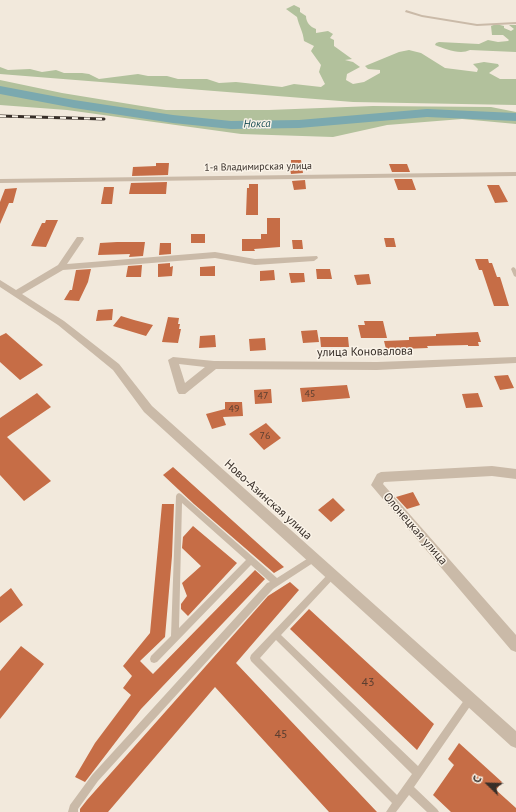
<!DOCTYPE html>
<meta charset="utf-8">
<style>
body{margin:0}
#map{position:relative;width:516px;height:812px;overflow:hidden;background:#f2e9dc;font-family:"PT Sans",sans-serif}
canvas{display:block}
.north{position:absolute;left:468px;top:764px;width:40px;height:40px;-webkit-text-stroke:3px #faf3e8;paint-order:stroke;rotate:293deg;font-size:11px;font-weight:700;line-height:16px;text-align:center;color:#372e28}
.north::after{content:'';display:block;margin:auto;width:14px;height:18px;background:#372e28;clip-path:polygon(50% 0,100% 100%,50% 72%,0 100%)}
</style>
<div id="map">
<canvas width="516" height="812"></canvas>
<div class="north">С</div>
</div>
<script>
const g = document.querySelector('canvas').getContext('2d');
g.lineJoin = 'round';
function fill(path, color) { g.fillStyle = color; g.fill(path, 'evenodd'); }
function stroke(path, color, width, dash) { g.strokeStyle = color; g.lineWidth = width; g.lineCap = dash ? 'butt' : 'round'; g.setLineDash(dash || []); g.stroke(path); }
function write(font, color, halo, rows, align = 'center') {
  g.font = font + ' "PT Sans",sans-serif'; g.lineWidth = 3; g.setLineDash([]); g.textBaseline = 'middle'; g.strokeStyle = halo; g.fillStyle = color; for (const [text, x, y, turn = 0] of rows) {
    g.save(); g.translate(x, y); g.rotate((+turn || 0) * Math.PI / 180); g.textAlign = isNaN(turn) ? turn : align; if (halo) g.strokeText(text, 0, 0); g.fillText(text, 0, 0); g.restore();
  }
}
fill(new Path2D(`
 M294,5L300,8V12L306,16C306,22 310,27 316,29V33L328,31L333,34L330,38L334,40V46L352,59L345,60L353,62L360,67L347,74L346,80L353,84L364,82L380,73V70L368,69L365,66L399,52L409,50L421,53L445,68L477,72L478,69L473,64L484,62L498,64L499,66L489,73L500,79H516V105L353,102L0,74V67L8,70L30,69L42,72L56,70L64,73H82L89,74L99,79L138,74L148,76H167L178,79H207L219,83L236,82L282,87L294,84L321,87L325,84L319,72L321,65L311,51L314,46L304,41C303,31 299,26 297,17L286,9Z
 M496,24L504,26V28L511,31L514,29L509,25H516V52L470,50C460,55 445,49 435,45L436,43L439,42L479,44L488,40L498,42L508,41L509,40L503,35H492L491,26Z
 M0,80L62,93L166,110H269L373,106L491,107L516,112V124L462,119L387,125L333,137L241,134L67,110L0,105Z`), '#b2c19c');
fill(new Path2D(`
 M0,86L74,100L173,115L231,121L299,120L427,109L516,113V121L427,117L299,128L231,129L173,123L74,108L0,94Z`), '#7ba9af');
fill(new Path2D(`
 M291,160H301L303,173L291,174L289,163H291Z
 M156,163H169L168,175L132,176L133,167L156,166Z
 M389,164H407L410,172H392Z
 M394,179H412L416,190H398Z
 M305,180L306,189L294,190L292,181Z
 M167,182L166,194H129L131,183Z
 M249,184H258V215H246L247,188H249Z
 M487,185H499L508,202L495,203Z
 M104,187H114L112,204H101Z
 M17,188L13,203H9L0,224V202L5,189Z
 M267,218H280V247L254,249L255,251H242V239H261V234H267Z
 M46,220H58L46,247L31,246L42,223H45Z
 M191,234H205V243H191Z
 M384,238H394L396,247H386Z
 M292,240H302L303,249H293Z
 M117,242H145L143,256L129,257L130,254L98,255L100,243Z
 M160,243H171V254L159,255Z
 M475,259H488L489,263H492L497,277H500L501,280L509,306H494L482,270H479Z
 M170,263V267L173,266L172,276L158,277V264Z
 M142,265L141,277H126L128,266Z
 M215,266V276H200V267Z
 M91,269L88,282L79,301L64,300L70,290H72L76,270Z
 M316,269H330L332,279H317Z
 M274,270L275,280L260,281V271Z
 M289,273H304L305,282L291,283Z
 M369,274L371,284L357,285L354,275Z
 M113,309L112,320L96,321L98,310Z
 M121,316L134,320L153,325L146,336L113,326Z
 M168,317L179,318L178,324H180L179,329H181L178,343L162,342Z
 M364,321H383L387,338H361L358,325H365Z
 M317,330L319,342L303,343L301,331Z
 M478,332L481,342H478L479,346H468V345L427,346L428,348L402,349L403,353H387L384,341L409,340V337L436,336V334Z
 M6,333L43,365L20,380L0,362V336Z
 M215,335L216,347L199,348L200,336Z
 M320,337H348L349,347H321Z
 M265,338L266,350L250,351L249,339Z
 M508,375L514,388L500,390L494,376Z
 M347,385L350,398L302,402L300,388Z
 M271,389L272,403L255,404L254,390Z
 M37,393L51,407L7,437L51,481L24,501L0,475V418Z
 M478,393L483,407L466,408L462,394Z
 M225,402H242L243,416L223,417L226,425L212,429L206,414L225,409Z
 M266,423L281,438L264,450L249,434Z
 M173,467L284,567L274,573L194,504L163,475Z
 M413,492L420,505L407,509L396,497Z
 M333,498L345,510L331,522L318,510Z
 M162,504H174L172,556L165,637L140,661L153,674L255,570L265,579L141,709L85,782L75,777L95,743L131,695L123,688L132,676L123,666L150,633Z
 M193,526L237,563L188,616L181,609V604L187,596L182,583L201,566L182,548L183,537Z
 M290,582L299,590L236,663L377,812H329L215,687L108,812H80V809L87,800L268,596Z
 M11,588L23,605L0,623V597Z
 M309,609L434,724L417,750L290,629Z
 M21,646L44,664L0,719V671Z
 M459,743L502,782L496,790L516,808V812H451L433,795L454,765L448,759Z`), '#c66d46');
fill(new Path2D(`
 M406,10L422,15L477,24L516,22V24L477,26L422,17L405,12Z
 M513,267L515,268L516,270V277L514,276L511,269Z
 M179,493L181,494L277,578L310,557L313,556L316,557L317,559L316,561L273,589L98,781L78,809V812H68L70,805L92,775L267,583L270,582L251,565L157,662L154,663L151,662L150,659L151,656L171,636L176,496L177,494ZM182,503L246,560L179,628Z
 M332,572L335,573L336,575L335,577L281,635L418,766L467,696L470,695L473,696L474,699L473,702L414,787L437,809L439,812H427L409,795L396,812H386L392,803L251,661L250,658L251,655L329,573ZM276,640L412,774L397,795L260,658Z`), '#cabaa8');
fill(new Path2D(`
 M516,172V176L0,183V179Z
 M77,237H83L84,239L67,264L215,252L255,259L317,256L318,258L314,261L255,265L215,258L63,270L22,294L64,321L119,364L152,406L516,731V748L511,746L144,412L113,370L58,325L0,287V280L16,290L58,265Z
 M173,357L214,361L377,362L516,357V363L377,370L216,369L185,394H179L177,391L168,360ZM179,364L205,367L185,383Z
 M492,466L516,469V479L492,476L384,482L383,484L516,635V652L511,650L371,485L377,474L381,472Z`), '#cabaa8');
const rail = new Path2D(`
 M0,116L104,119`);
stroke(rail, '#372e28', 3);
stroke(rail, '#faf3e8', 2, [6]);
write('10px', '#372e28', '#faf3e8', [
 ["1-я Владимирская улица",258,167,-1]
]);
write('10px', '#5b3e30', null, [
 ["45",310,394],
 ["47",263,396],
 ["49",234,409],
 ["76",265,436]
]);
write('italic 11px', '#1d5158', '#faf3e8', [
 ["Нокса",257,124,-1]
]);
write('12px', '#372e28', '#faf3e8', [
 ["улица Коновалова",365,352,-1],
 ["Ново-Азинская улица",268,500,42],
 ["Олонецкая улица",415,529,49]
]);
write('12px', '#5b3e30', null, [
 ["43",368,683],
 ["45",281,735]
]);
</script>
